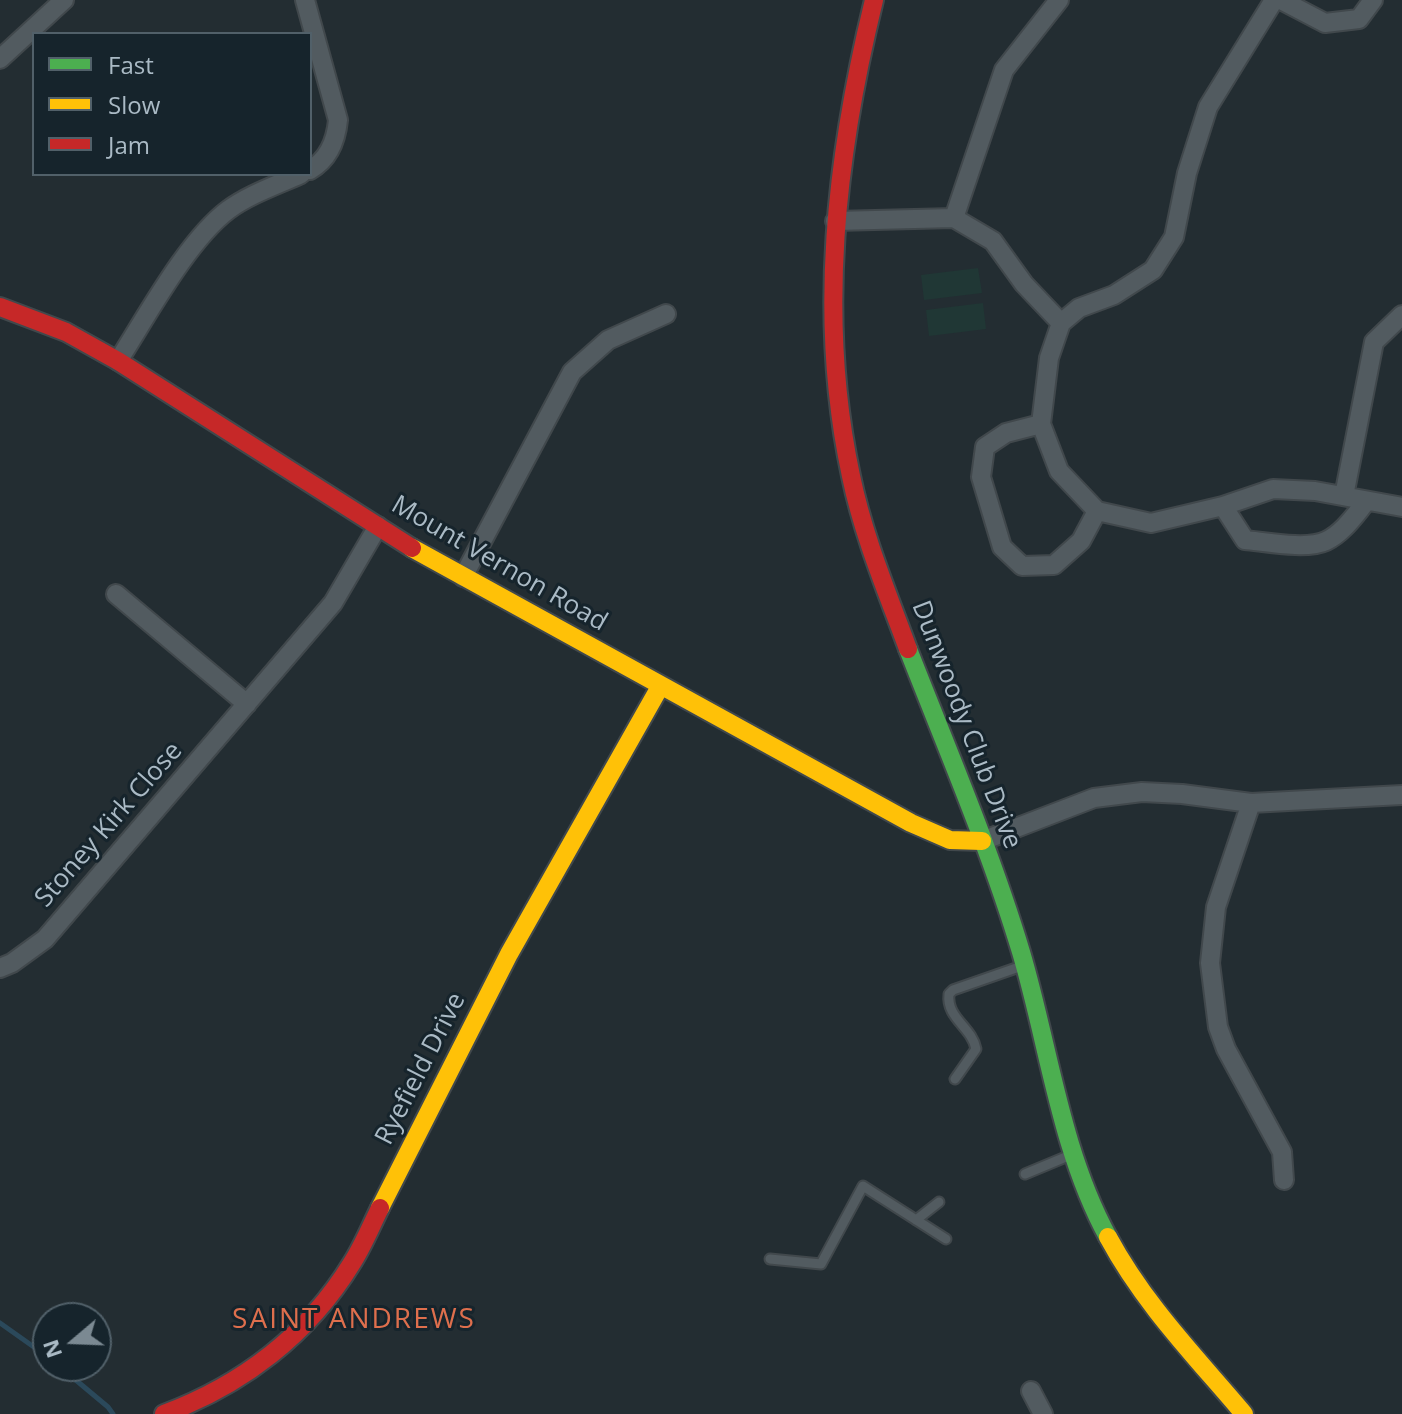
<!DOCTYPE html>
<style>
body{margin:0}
#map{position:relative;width:1402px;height:1414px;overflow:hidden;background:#232d32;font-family:"Open Sans",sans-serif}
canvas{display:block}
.legend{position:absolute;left:32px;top:32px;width:280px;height:144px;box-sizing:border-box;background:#16242c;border:2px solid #516069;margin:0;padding:10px 14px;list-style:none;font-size:24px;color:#aabac5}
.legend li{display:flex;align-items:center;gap:16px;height:40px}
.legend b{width:40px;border:2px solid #516069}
.north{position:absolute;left:32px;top:1302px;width:80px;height:80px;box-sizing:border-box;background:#16242c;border:2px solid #516069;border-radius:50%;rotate:251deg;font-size:22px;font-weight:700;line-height:32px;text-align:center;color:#aabac5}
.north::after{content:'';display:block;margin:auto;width:28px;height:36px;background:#7b8992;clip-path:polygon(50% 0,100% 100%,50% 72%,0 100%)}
</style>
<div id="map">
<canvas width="1402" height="1414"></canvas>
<ul class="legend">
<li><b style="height:10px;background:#4caf50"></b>Fast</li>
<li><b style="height:10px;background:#ffc107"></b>Slow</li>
<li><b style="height:10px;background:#c62828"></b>Jam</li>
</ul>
<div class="north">N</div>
</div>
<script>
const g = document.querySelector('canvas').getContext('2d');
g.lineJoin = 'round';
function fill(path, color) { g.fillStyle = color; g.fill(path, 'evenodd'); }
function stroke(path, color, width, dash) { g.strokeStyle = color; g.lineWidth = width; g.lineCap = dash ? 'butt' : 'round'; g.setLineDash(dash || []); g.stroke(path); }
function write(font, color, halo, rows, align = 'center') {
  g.font = font + ' "Open Sans",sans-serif'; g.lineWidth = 6; g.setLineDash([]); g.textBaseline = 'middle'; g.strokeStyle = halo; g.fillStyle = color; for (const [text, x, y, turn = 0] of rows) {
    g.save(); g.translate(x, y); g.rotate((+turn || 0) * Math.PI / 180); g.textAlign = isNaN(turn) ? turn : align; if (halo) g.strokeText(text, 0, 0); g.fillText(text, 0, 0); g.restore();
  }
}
fill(new Path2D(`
 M978,268L982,293L924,300L921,275Z
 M983,303L986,329L929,336L926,310Z`), '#203735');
stroke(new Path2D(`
 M0,1323L48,1357
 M59,1366L108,1407L113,1414`), '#2b495b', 5);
const lane = new Path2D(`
 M955,1079L976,1049C972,1027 946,1018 949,994L953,990L1022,966
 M1025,1174L1073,1154
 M916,1220L939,1202
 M770,1259L821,1264L863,1186L946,1239`);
const street = new Path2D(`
 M305,0L338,120C336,141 329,159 310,170
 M1281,0L1325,23L1359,19L1373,0
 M0,59L64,0
 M954,218L1004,70L1059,0
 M835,221L954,218L993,241L1024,284L1061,323L1079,308L1114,295L1153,270L1174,237L1187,173L1208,107L1274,0
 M1061,323L1049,358L1041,424L1059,471L1097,511L1151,523L1223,506L1273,489L1315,491L1402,507
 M118,361C147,316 187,241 228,210C250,194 277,185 301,174
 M1041,424L1006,433L985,447L981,477L1002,547L1022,566L1054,565L1081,541L1097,511
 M1344,496L1374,342L1402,315
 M1223,506L1245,540C1266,542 1307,550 1326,541C1343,533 1355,515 1366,502
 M463,577L572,372L608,340L666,314
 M116,594L247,704
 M1251,803L1216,907L1210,963L1218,1027L1226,1049L1282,1152L1284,1180
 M982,841L1094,798L1142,792L1182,794L1251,803L1402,795
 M0,968L12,963L45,939L333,603L378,526
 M1031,1391L1043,1414`);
const fast = new Path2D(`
 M908,649C947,749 990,849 1021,952C1049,1046 1060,1149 1108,1237`);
const slow = new Path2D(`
 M412,548L911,823L950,840L982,841
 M380,1208L509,954L661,685
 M1108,1237C1144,1304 1195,1356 1244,1414`);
const jam = new Path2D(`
 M874,0C836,155 817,318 851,476C863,535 887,592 908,649
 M0,307L66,332L118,361L412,548
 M164,1414C242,1385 308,1335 352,1263C363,1246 371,1226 380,1208`);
stroke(lane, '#41484c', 13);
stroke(street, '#41484c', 22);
stroke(fast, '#41484c', 22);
stroke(slow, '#41484c', 22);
stroke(jam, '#41484c', 22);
stroke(lane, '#525b60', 9);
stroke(street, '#525b60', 18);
stroke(fast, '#4caf50', 18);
stroke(slow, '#ffc107', 18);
stroke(jam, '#c62828', 18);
write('26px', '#aabac5', '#16242c', [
 ["Mount Vernon Road",499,564,30],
 ["Dunwoody Club Drive",966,725,69],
 ["Stoney Kirk Close",109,825,-49],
 ["Ryefield Drive",421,1069,-63]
]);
g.letterSpacing = '2px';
write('28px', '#de6f4d', '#16242c', [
 ["SAINT ANDREWS",354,1320]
]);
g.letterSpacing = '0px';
</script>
